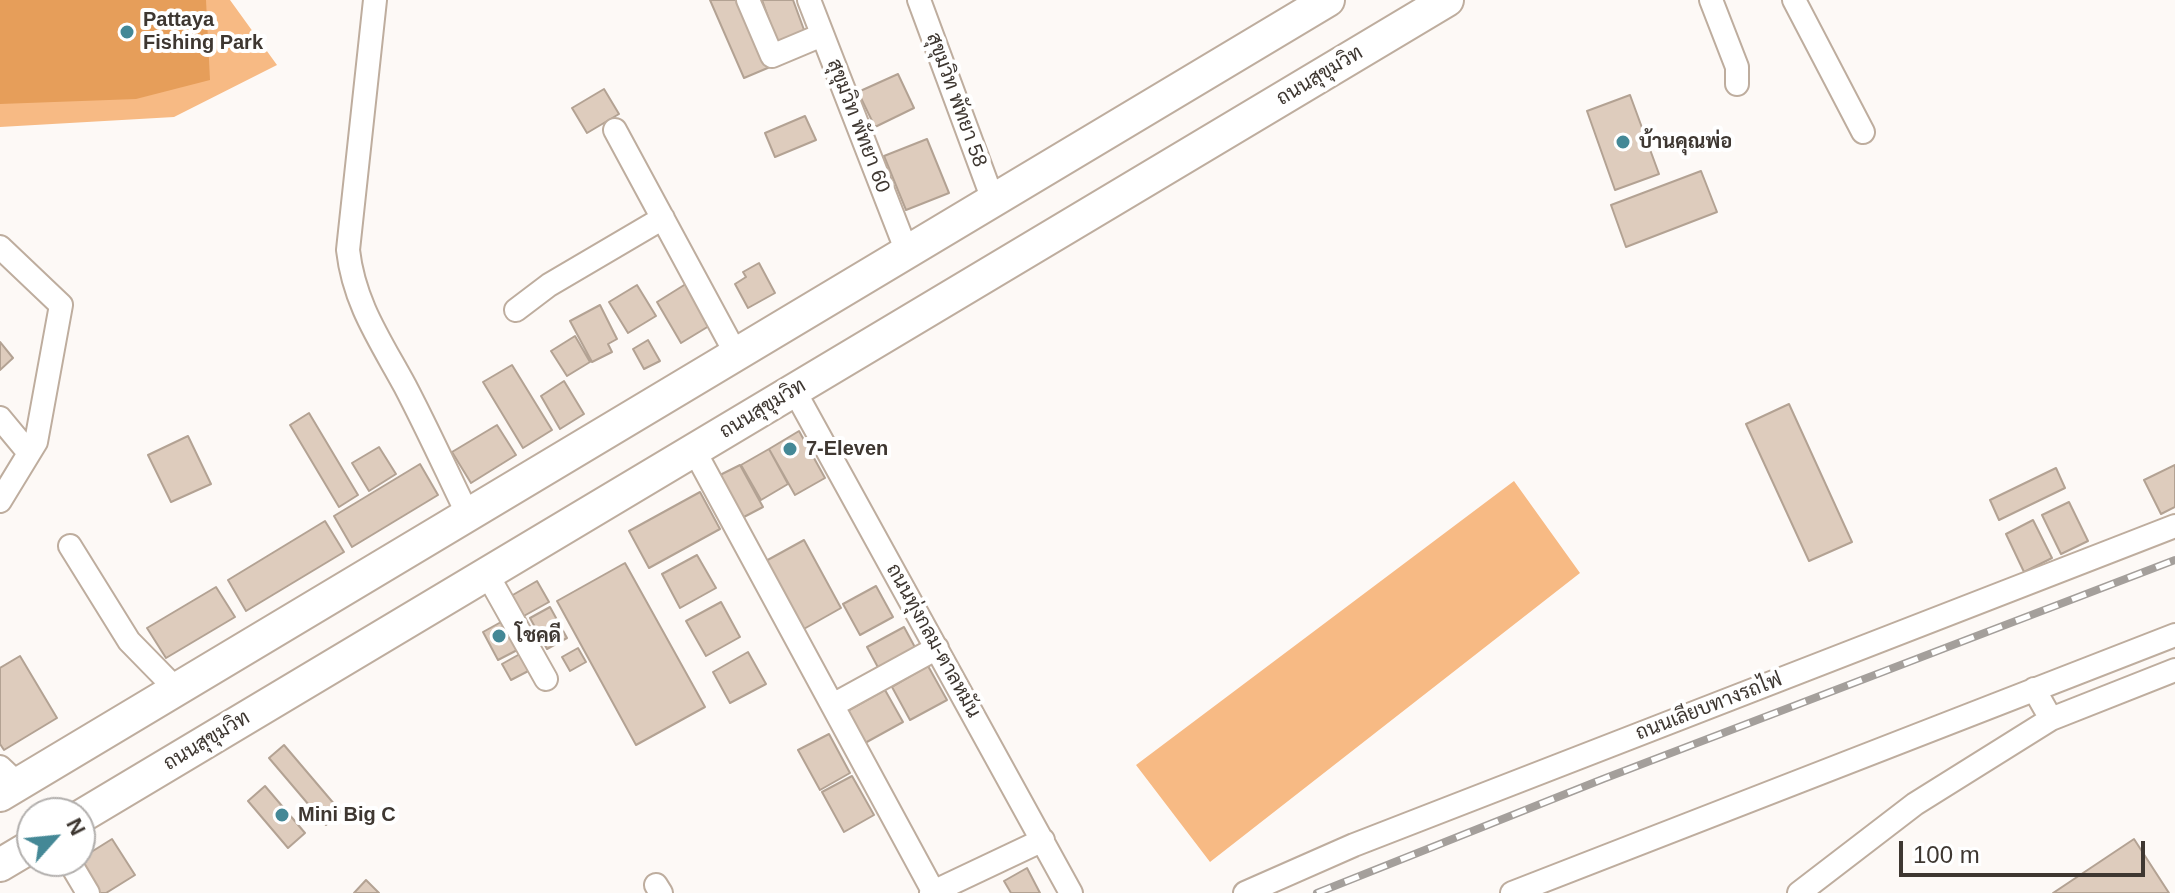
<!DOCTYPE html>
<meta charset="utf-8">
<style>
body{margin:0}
#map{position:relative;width:2175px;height:893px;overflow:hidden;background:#fdf9f6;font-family:Arial,sans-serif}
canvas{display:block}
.north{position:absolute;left:16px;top:797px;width:80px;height:80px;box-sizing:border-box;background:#fff;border:2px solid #b2afad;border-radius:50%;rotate:63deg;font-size:22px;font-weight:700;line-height:32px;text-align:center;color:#3e3731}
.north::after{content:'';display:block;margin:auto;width:28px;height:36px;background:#448896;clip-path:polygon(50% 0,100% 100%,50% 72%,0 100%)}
.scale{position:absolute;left:1899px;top:841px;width:246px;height:36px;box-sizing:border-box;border:4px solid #3e3731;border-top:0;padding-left:10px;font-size:24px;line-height:28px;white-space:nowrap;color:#3e3731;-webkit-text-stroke:6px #fff;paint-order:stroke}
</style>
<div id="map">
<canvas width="2175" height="893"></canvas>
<div class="north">N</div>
<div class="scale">100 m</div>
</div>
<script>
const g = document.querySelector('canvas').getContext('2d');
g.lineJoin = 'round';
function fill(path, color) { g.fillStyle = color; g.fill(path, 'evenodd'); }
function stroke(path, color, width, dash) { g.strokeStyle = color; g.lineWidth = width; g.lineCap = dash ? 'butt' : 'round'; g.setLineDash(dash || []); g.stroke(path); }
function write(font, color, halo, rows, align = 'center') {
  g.font = font + ' Arial,Sarabun,sans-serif'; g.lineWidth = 8; g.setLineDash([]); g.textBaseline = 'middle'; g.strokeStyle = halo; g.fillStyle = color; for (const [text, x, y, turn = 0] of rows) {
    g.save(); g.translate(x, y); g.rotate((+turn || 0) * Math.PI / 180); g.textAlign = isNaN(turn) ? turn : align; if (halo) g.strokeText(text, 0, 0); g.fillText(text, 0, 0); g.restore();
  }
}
fill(new Path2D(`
 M0,0H230L277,65L174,117L0,127Z
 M1514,481L1580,573L1210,862L1136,765Z`), '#f7ba84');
fill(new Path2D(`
 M0,0H206L210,80L136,99L0,104Z`), '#e69e5a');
const building = new Path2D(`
 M710,0H741L770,67L744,78Z
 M762,0H793L807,38L779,48Z
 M898,74L914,108L875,127L858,92Z
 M604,89L619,114L587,133L572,108Z
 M1630,95L1659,174L1615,190L1587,111Z
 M805,116L816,140L775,157L765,133Z
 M927,139L949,193L906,210L884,156Z
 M1701,171L1717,212L1626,247L1611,205Z
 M759,263L775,293L748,308L735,284L746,277L743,272Z
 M689,282L714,323L681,343L657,302Z
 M637,285L656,316L628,333L609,302Z
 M600,305L617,339L608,344L612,352L592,362L570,321Z
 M575,336L590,362L567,376L551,351Z
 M648,340L660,361L644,369L633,349Z
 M0,342L13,358L0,370Z
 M512,365L552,430L523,448L483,382Z
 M564,381L584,414L560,429L541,396Z
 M1789,404L1852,542L1809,561L1746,424Z
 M309,413L358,495L339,507L290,425Z
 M497,425L516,455L471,483L452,452Z
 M799,431L825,478L795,495L769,449Z
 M188,436L211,484L171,502L148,455Z
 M379,447L396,474L369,491L352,463Z
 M769,449L788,484L761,500L741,465Z
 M420,464L438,495L352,547L334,516Z
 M740,465L763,507L742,518L718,476Z
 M2175,465V507L2161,514L2144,480Z
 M2056,468L2065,488L1999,520L1990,500Z
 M700,492L720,529L649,568L629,531Z
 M2069,502L2088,541L2061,554L2042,515Z
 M2033,520L2052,558L2024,572L2006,534Z
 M325,521L344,552L246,611L228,580Z
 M804,540L841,608L802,630L764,562Z
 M697,555L716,588L680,608L662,574Z
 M625,563L705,707L636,745L557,601Z
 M537,581L549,602L522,617L511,596Z
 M876,586L893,617L860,635L843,604Z
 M216,587L235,617L166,658L147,628Z
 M501,600L525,646L498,660L483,632L501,622L491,604Z
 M721,602L740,637L706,656L686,621Z
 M550,607L567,638L547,649L530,618Z
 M904,627L917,651L880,671L867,647Z
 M578,648L586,662L570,671L562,657Z
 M527,650L536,667L511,680L502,664Z
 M748,652L766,684L730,703L713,672Z
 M20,656L57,718L4,750L0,744V668Z
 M928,666L947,700L910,720L892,687Z
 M885,690L903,722L865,743L848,711Z
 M829,734L850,773L820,790L798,750Z
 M284,745L341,812L326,825L269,758Z
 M852,776L874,815L844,832L822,792Z
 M265,786L305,833L288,848L248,801Z
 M112,839L135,875L106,893H94L80,859Z
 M2134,839L2169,893H2053Z
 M1027,868L1040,893H1011L1004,881Z
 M366,880L379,893H354Z`);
fill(building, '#deccbd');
stroke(building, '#b3a293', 2);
const minor = new Path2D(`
 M375,0L348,250C354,303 380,340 405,386C427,428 447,472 468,515
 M748,0L772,56L822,35
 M809,0L907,252
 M919,0L993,200
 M1711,0L1737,67V84
 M1794,0L1863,132
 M615,130L736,354
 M0,247L61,305L36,442L0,501
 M516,310L549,285L663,218
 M794,390L1071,893
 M0,418L29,453
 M694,450L933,891
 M70,546L129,641L176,689
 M487,574L546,679
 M2034,689L2051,719L2175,670
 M833,705L937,648
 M0,767L18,784
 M69,861L88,893
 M656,885L661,893
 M931,893L1043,840
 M1245,893L1354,845L2175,526
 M1512,893L2175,635
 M1799,893L1915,804L2051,719`);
const highway = new Path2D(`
 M0,795L1328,0
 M80,817L1447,0
 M0,865L32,846`);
stroke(minor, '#bead9e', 26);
stroke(highway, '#bead9e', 36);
stroke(minor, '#fff', 22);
stroke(highway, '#fff', 32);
const rail = new Path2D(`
 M1317,893L1603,779L2175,560`);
stroke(rail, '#a49f9b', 8);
stroke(rail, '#fff', 5, [15]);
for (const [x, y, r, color] of [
 [127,32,8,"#448896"],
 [1623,142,8,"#448896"],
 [790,449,8,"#448896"],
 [499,636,8,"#448896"],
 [282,815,8,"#448896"]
]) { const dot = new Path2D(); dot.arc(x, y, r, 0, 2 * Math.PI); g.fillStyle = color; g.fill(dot); stroke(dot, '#fff', 3); }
write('bold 20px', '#3e3731', '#fff', [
 ["Pattaya",143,20],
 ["Fishing Park",143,43],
 ["บ้านคุณพ่อ",1639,142],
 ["7-Eleven",806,449],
 ["โชคดี",515,636],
 ["Mini Big C",298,815]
], 'left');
write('20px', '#3e3731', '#fff', [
 ["ถนนสุขุมวิท",1320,76,-31],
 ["สุขุมวิท พัทยา 58",956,100,70],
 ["สุขุมวิท พัทยา 60",858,126,69],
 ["ถนนสุขุมวิท",763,409,-31],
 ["ถนนทุ่งกลม-ตาลหมัน",933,641,61],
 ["ถนนเลียบทางรถไฟ",1709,707,-21],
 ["ถนนสุขุมวิท",207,741,-31]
]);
</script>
